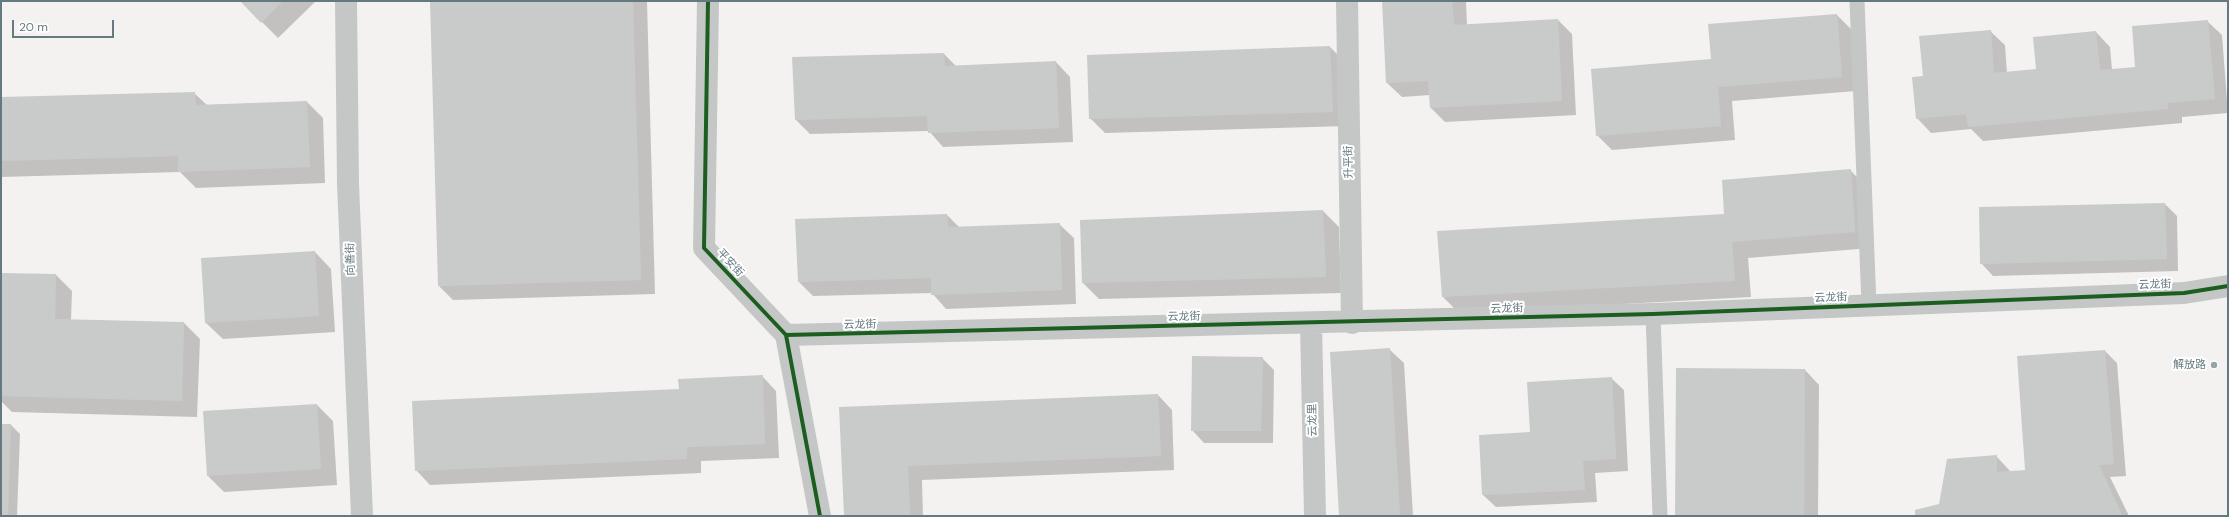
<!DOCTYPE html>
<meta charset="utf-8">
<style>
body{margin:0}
#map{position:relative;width:2229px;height:517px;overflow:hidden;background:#f3f2f1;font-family:"DM Sans",sans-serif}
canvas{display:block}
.frame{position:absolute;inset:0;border:2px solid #657a80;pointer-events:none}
.scale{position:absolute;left:12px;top:20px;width:102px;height:18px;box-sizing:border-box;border:2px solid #657a80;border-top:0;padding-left:5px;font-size:12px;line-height:14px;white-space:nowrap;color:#657a80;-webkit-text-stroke:3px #fff;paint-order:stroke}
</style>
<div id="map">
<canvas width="2229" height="517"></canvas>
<div class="frame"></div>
<div class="scale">20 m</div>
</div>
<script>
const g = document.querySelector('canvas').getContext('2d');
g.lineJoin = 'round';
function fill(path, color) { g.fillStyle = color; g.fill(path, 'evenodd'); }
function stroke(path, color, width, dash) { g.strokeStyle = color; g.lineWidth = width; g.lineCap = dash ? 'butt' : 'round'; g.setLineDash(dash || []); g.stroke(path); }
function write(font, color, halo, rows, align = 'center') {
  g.font = font + ' "DM Sans","Noto Sans SC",sans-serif'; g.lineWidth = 4; g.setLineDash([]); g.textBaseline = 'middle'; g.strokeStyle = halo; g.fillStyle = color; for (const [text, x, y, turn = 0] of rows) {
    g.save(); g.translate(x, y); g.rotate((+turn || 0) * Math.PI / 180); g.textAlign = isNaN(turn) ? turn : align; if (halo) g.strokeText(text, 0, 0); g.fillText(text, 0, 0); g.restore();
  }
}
fill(new Path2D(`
 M241,1H316L278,38Z
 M431,1H647L655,294L453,300L439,286Z
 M1383,1H1466L1467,25L1558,20L1572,34L1576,115L1445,122L1431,108L1430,95L1402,97L1387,83Z
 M1837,15L1851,29L1856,91L1732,101L1735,140L1612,150L1597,135L1712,60Z
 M2207,21L2222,35L2228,113L2182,117V123L1983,141L1971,129L1931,133L1917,118L1924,76L1990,31L2005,45L2007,73L2037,70L2096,32L2110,47L2112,70L2136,68Z
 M1330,47L1344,61L1347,126L1105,133L1090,118Z
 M944,54L956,66L1056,62L1070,77L1073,142L943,147L929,131L810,134L796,120Z
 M194,93L207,105L307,102L323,118L325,183L196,188L180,172L1,177V98Z
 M1850,170L1867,187L1871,248L1748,258L1751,297L1459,313L1443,297L1725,215Z
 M2165,204L2177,216L2178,271L1993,276L1981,263Z
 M1323,211L1339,227L1341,293L1099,299L1083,283Z
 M947,215L960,228L1059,224L1074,238L1076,304L946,309L932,293L813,296L799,282Z
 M315,252L331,269L335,332L223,339L206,323Z
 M1,274L56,275L72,291L71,320L184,323L200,339L197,417L12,412L1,401Z
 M1389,349L1404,363L1413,516H1340Z
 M2105,351L2117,363L2126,476L2110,477L2129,516H1916V511L1940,505L1948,460L1997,457L2011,472L2026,471Z
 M1262,358L1274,370L1273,443H1204L1192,430Z
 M1805,370L1819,385L1818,516H1676Z
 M762,376L776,391L779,458L701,461V473L430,485L416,470L680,390Z
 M1611,378L1624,390L1628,471L1595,473L1597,502L1496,507L1483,495L1480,436L1531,433Z
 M1158,395L1172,410L1174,470L922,480L923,516H845L841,408Z
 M317,405L333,421L337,485L224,492L208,476Z
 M1,425H11L20,434L17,516H1Z`), '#0003');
fill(new Path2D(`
 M240,1H283L261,23Z
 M430,1H633L641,280L438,286Z
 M1382,1H1452L1454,25L1558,19L1562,101L1430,108L1428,81L1386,83Z
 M1837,14L1842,77L1718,87L1721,126L1596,136L1591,69L1711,59L1708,24Z
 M2208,20L2215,99L2168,103V109L1968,127L1966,114L1916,119L1912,77L1923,76L1919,36L1991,30L1994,73L2036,69L2033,37L2096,31L2100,70L2135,67L2132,26Z
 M1330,46L1333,112L1089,119L1087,55Z
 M944,53L945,66L1056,61L1059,128L928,133L927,116L795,120L792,57Z
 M195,92L196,105L307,101L310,167L178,172V156L1,161V97Z
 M1851,169L1855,232L1732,242L1735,281L1442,297L1437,231L1724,214L1722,180Z
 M2165,203L2167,259L1980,264L1979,207Z
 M1323,210L1326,277L1082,283L1080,220Z
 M947,214L948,227L1060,223L1062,290L931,295V278L798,282L795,219Z
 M315,251L319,316L205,323L201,258Z
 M1,273L56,274L55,319L184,322L182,401L1,396Z
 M1390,348L1400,516H1339L1330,352Z
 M2105,350L2114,464L2099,465L2122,515L1915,516V510L1939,504L1947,459L1997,455V472L2025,470L2017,356Z
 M1192,356L1263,357L1261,431H1191Z
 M1676,368L1805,369L1804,516H1675Z
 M763,375L765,444L687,447V459L415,471L412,401L679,389L678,379Z
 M1612,377L1616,459L1583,461L1585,490L1482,495L1479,435L1530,432L1527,382Z
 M1158,394L1161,456L908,466L910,516H844L839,407Z
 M317,404L321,469L207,476L203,411Z
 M1,424H11L8,516H1Z`), '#c9cbcb');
stroke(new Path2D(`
 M1857,1L1869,305
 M1653,314L1660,516`), '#c5c7c7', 15);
stroke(new Path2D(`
 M346,1L348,184L362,516
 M708,1L704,248L786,335L820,516
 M1347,1L1352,323
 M1311,323L1315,516
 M786,335L1653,314L2184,293L2228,286`), '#c5c7c7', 22);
stroke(new Path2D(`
 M708,1L704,248L786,335L820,516
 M786,335L1653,314L2184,293L2228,286`), '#1b5e20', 4);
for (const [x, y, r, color] of [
 [2214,365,4,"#97a4a8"]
]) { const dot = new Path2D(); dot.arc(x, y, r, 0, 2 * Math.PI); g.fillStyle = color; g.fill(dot); stroke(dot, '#fff', 1.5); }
write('11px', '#657a80', '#fff', [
 ["升平街",1349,162,-91],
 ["向善街",351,259,-92],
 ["平安街",730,263,47],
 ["云龙街",2155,285,-2],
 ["云龙街",1831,298,-2],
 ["云龙街",1507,309,-2],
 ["云龙街",1184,317,-1],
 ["云龙街",860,325,-1],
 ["云龙里",1313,420,-91]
]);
write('11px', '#657a80', '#fff', [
 ["解放路",2206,365]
], 'right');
</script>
